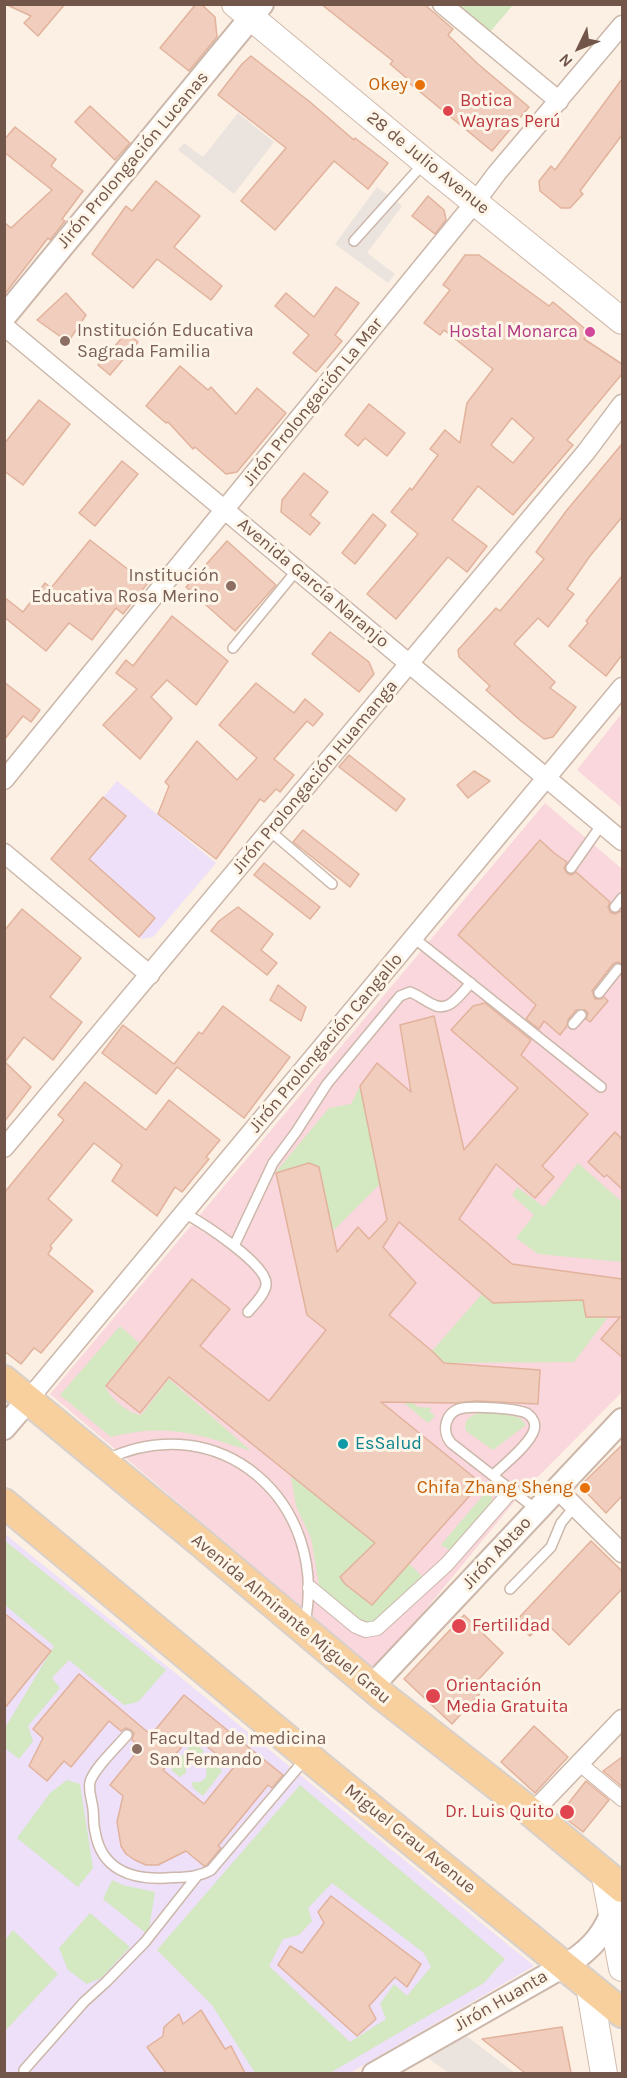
<!DOCTYPE html>
<meta charset="utf-8">
<style>
body{margin:0}
#map{position:relative;width:627px;height:2078px;overflow:hidden;background:#fbf0e3;font-family:Karla,sans-serif}
canvas{display:block}
.frame{position:absolute;inset:0;border:6px solid #73564a;pointer-events:none}
.north{position:absolute;left:549px;top:18px;width:60px;height:60px;-webkit-text-stroke:4px #fef5e9;paint-order:stroke;rotate:227deg;font-size:16px;font-weight:700;line-height:24px;text-align:center;color:#73564a}
.north::after{content:'';display:block;margin:auto;width:21px;height:27px;background:#73564a;clip-path:polygon(50% 0,100% 100%,50% 72%,0 100%)}
</style>
<div id="map">
<canvas width="627" height="2078"></canvas>
<div class="frame"></div>
<div class="north">N</div>
</div>
<script>
const g = document.querySelector('canvas').getContext('2d');
g.lineJoin = 'round';
function fill(path, color) { g.fillStyle = color; g.fill(path, 'evenodd'); }
function stroke(path, color, width, dash) { g.strokeStyle = color; g.lineWidth = width; g.lineCap = dash ? 'butt' : 'round'; g.setLineDash(dash || []); g.stroke(path); }
function write(font, color, halo, rows, align = 'center') {
  g.font = font + ' Karla,sans-serif'; g.lineWidth = 6; g.setLineDash([]); g.textBaseline = 'middle'; g.strokeStyle = halo; g.fillStyle = color; for (const [text, x, y, turn = 0] of rows) {
    g.save(); g.translate(x, y); g.rotate((+turn || 0) * Math.PI / 180); g.textAlign = isNaN(turn) ? turn : align; if (halo) g.strokeText(text, 0, 0); g.fillText(text, 0, 0); g.restore();
  }
}
fill(new Path2D(`
 M238,113L274,142L234,194L178,150L184,143L203,157Z
 M377,187L402,206L367,253L395,274L388,283L335,244Z
 M465,2035L515,2073H449L428,2058Z`), '#ebe3de');
fill(new Path2D(`
 M117,781L216,863L153,937L142,939L51,859Z
 M4,1533L534,1966L350,2073H5Z`), '#ede0f8');
fill(new Path2D(`
 M622,713V808L577,770Z
 M545,803L622,869V1392L519,1496L376,1670L50,1394Z`), '#f9d7dd');
fill(new Path2D(`
 M442,5H513L484,39Z
 M360,1086L380,1184L332,1232L319,1167L309,1163L275,1173L329,1108L351,1104Z
 M578,1163L622,1202V1262L538,1254L516,1238L534,1215L512,1195L517,1187L544,1207Z
 M482,1294L493,1303L583,1300L586,1317H608L574,1362L444,1363L432,1351Z
 M120,1326L139,1343L105,1386C110,1398 127,1413 141,1415L169,1379L251,1451C196,1434 169,1423 111,1437L60,1395Z
 M374,1372L418,1407L432,1408L429,1411L435,1416L428,1423L372,1376Z
 M494,1411L520,1418L526,1425L493,1450L466,1431C461,1414 482,1412 494,1411Z
 M291,1476L375,1543L343,1575L342,1579L345,1584L372,1605L409,1564L422,1576L376,1621L364,1623L356,1619L319,1585L311,1538L296,1506Z
 M489,1488L494,1506L453,1552L441,1545Z
 M4,1540L166,1670L138,1702L124,1705L69,1660L52,1678L60,1688L28,1726L33,1741L19,1759L5,1748V1728L54,1646L5,1605Z
 M194,1741L204,1751L198,1758L192,1756L186,1762V1773L180,1777L171,1770Z
 M211,1758L222,1771L203,1796L193,1788L192,1782H200L206,1778L207,1764Z
 M67,1780L80,1784L93,1868L78,1887L17,1838L50,1793Z
 M300,1785L505,1959L484,1983L330,2073H255L212,2005L157,1950ZM332,1883L424,1953L431,1967L407,1996L394,1984L380,2004L386,2019L350,2042L269,1966L283,1939L299,1935L312,1921L308,1908Z
 M112,1880L123,1885L155,1892L148,1935L103,1899Z
 M90,1913L130,1947L101,1978L87,1984L68,1970L59,1948Z
 M13,1930L58,1974L5,2031V1940Z`), '#d4e8c2');
const building = new Path2D(`
 M5,4H65L38,36L24,23L31,16Z
 M196,4H201L215,17L217,37L189,71L160,48Z
 M321,4H424L453,29L448,35L478,64L529,107L492,151L408,82L410,81L390,64L393,61Z
 M251,56L310,102L354,140L355,138L388,163L368,189L334,161L275,230L241,201L286,148L218,95L242,64Z
 M622,79V135L580,191L583,194L570,208H561L540,191L539,181L551,166L555,170Z
 M90,106L130,143L115,160L75,122Z
 M15,127L56,159L51,166L83,191L62,219L65,221L50,240L48,238L4,295V222L11,228L52,190L4,152V140Z
 M156,181L200,216L174,247L222,286L211,300L157,259L133,288L92,254L126,206L132,211Z
 M428,196L444,210L446,220L435,234L412,216Z
 M465,255H479L549,306L553,302L590,333L584,339L622,364V374L567,440L573,445L513,515L478,486L452,520L487,546L467,572L448,557L396,619L367,594L418,534L391,512L410,488L412,490L438,455L430,449L445,430L460,443L467,403L493,369L444,330L440,335L424,323L450,290L443,285ZM512,418L534,438L513,463L491,445Z
 M336,287L359,303L335,335L342,341L316,372L293,353L309,335L275,306L286,293L314,317Z
 M66,293L86,315L68,342L37,320Z
 M127,332L138,342L110,375L98,365Z
 M180,366L208,390L211,387L236,414L257,388L286,413L237,472L226,474L195,447L193,449L168,422L166,423L146,406Z
 M39,400L70,424L23,485L4,471V444Z
 M369,404L405,433L387,456L365,438L358,446L345,435Z
 M622,444V517L590,556L567,589L574,594L548,627L538,618L514,644L555,682L550,688L576,707L553,737L544,739L521,721L486,690L490,686L459,657L458,650L496,608L500,611L544,559L536,552L567,510Z
 M122,461L138,474L95,526L79,513Z
 M304,473L328,492L310,515L320,523L310,535L281,512L282,500Z
 M373,514L386,525L355,564L342,553Z
 M90,540L147,584L123,614L116,608L92,640L69,623L46,651L4,617V597L23,612L45,583L51,588Z
 M227,541L276,585L235,631L186,587Z
 M622,576V655L606,676L569,646L588,623L586,621Z
 M172,616L228,661L196,705L167,680L151,697L172,718L140,759L103,725L137,689L116,673L126,660L133,666Z
 M330,632L369,662L374,674L359,692L312,654Z
 M4,682L40,710L31,722L23,716L4,740Z
 M256,683L294,713L305,699L323,714L313,726L307,721L274,759L294,775L280,792L276,789L264,802L260,799L216,859L158,814L169,786L165,782L197,741L237,780L257,758L219,725Z
 M349,755L405,799L396,811L339,767Z
 M474,771L490,781L468,798L457,785Z
 M103,797L126,816L89,859L155,918L139,937L51,859Z
 M303,830L359,874L350,887L293,842Z
 M540,840L554,853L567,862L564,868L567,873L571,875L576,872L610,902L608,907L610,912L615,914L620,911L622,913V964L618,962L613,964L592,991L595,999H601L604,997L608,1001L590,1022L586,1019L588,1013L585,1010H576L568,1020L567,1026L560,1035L544,1021L539,1029L526,1019L536,1005L458,935Z
 M264,863L320,907L310,919L254,875Z
 M238,907L273,934L261,950L277,963L267,975L211,931L219,921Z
 M22,909L81,958L50,997L82,1022L53,1060L24,1037L5,1062L31,1087L4,1122V931Z
 M278,985L306,1007L301,1021L270,1000Z
 M485,1003L531,1040L521,1055L588,1114L542,1166L554,1177L535,1198L496,1164L459,1219L512,1264L622,1279V1357L601,1339L620,1317H586L583,1300L493,1303L399,1222L383,1247L416,1283L389,1315L432,1351L444,1363L540,1370L538,1404L477,1401L456,1403L381,1402L481,1483L372,1605L345,1584L340,1577L375,1543L169,1377L140,1413L106,1386L192,1279L230,1309L200,1346L269,1401L326,1330L307,1315L276,1173L309,1163L319,1167L337,1252L358,1227L369,1239L387,1220L360,1086L377,1063L411,1092L400,1025L434,1016L464,1150L518,1088L451,1030L473,1006Z
 M223,1006L290,1057L244,1118L177,1067L156,1094L102,1053L123,1025L174,1064L199,1032L202,1034Z
 M85,1082L146,1130L169,1100L220,1140L206,1157L209,1159L182,1192L175,1187L157,1216L112,1181L122,1165L94,1143L48,1199L72,1220L50,1246L52,1248L48,1254L93,1291L41,1353L34,1348L21,1364L4,1351V1193L64,1120L58,1115Z
 M615,1132L622,1139V1189L607,1175L604,1177L588,1162Z
 M622,1445V1496L606,1513L585,1491L582,1484Z
 M591,1541L622,1571V1589L569,1645L544,1621L530,1636L515,1622Z
 M4,1613L51,1651L4,1709Z
 M464,1615L503,1653L478,1680L486,1687L452,1724L404,1679Z
 M79,1674L151,1735L184,1695L283,1775L272,1788L268,1785L218,1846L221,1848L207,1865L204,1866L186,1851L158,1865H146L135,1860L126,1854L121,1846L117,1822L123,1796L110,1785L141,1747L132,1740L134,1733L131,1730L125,1728L121,1731L109,1721L71,1767L64,1761L47,1781L29,1766L43,1738L33,1729ZM192,1734L233,1768L204,1804L163,1770Z
 M534,1726L568,1757L535,1793L501,1762Z
 M622,1757V1784L621,1786L603,1771Z
 M586,1781L609,1800L583,1832L560,1814Z
 M331,1896L421,1964L407,1987L395,1977L369,2006L376,2019L357,2036L278,1965L290,1946L302,1953L324,1923L318,1912Z
 M201,2010L225,2049L231,2046L245,2073H166L147,2047L163,2036L164,2027L179,2014L183,2024Z
 M562,2027L571,2073H525L482,2039Z`);
fill(building, '#f0cdbc');
stroke(building, '#e2b29c', 1.5);
const service = new Path2D(`
 M354,241L423,164
 M233,648L297,570
 M270,831L332,884
 M571,868L602,824
 M615,907L622,898
 M414,938L601,1087
 M599,993L618,969
 M573,1024L581,1015
 M184,1213C201,1222 269,1265 266,1285C265,1294 254,1305 248,1312
 M234,1246L273,1163L296,1132L327,1084L400,996L410,992C418,995 424,1000 432,1004C449,1014 460,994 471,983
 M105,1460C220,1405 329,1502 305,1623
 M493,1475C504,1465 530,1444 534,1430C536,1424 533,1418 528,1414C519,1408 474,1406 463,1408C445,1411 441,1431 451,1443L537,1510
 M510,1589L551,1547L561,1523L575,1506
 M127,1735C117,1747 94,1768 90,1782C88,1791 92,1799 93,1809C94,1816 93,1824 95,1831C101,1870 132,1880 166,1878C182,1877 197,1878 211,1870L306,1758
 M24,2074V2070L84,2002L106,1982L145,1942L197,1876`);
const pedestrian = new Path2D(`
 M310,1588L356,1626L366,1630L377,1628L447,1564L512,1490
 M580,1764L622,1799`);
const minor = new Path2D(`
 M442,4L559,101
 M4,326L622,841
 M4,780L476,201L497,173L622,25
 M4,853L150,975
 M4,1148L586,452L622,404
 M28,1400L622,687
 M557,1489L622,1553
 M532,1813L622,1719`);
const tertiary = new Path2D(`
 M4,317L262,4
 M4,1428L28,1400
 M371,1687L622,1420
 M374,2074L574,1960C592,1947 604,1934 612,1912`);
const secondary = new Path2D(`
 M235,4L425,162L622,321
 M604,1872L622,1968
 M589,1985L604,2074`);
const primary = new Path2D(`
 M4,1380L199,1541L384,1697L532,1813L622,1888
 M4,1503L323,1769L622,2013`);
stroke(service, '#ccb7aa', 12);
stroke(pedestrian, '#ccb7aa', 16);
stroke(minor, '#ccb7aa', 21);
stroke(tertiary, '#ccb7aa', 26);
stroke(secondary, '#d1b9aa', 28);
stroke(primary, '#d8d0cc', 32);
stroke(service, '#fff', 9);
stroke(pedestrian, '#fff', 14);
stroke(minor, '#fff', 18);
stroke(tertiary, '#fff', 22);
stroke(secondary, '#fff', 26);
stroke(primary, '#f8d09d', 28);
for (const [x, y, r, color] of [
 [420,85,6,"#e8710a"],
 [448,111,6,"#e0444e"],
 [590,332,6,"#d1479c"],
 [65,341,6,"#8d6e63"],
 [231,586,6,"#8d6e63"],
 [343,1444,6,"#0f9aa8"],
 [585,1488,6,"#e8710a"],
 [459,1626,8,"#e0444e"],
 [433,1696,8,"#e0444e"],
 [137,1749,6,"#8d6e63"],
 [567,1812,8,"#e0444e"]
]) { const dot = new Path2D(); dot.arc(x, y, r, 0, 2 * Math.PI); g.fillStyle = color; g.fill(dot); stroke(dot, '#fef5e9', 2); }
write('18px', '#c56008', '#fef5e9', [
 ["Okey",408,85],
 ["Chifa Zhang Sheng",573,1488]
], 'right');
write('18px', '#be3a42', '#fef5e9', [
 ["Botica",460,101],
 ["Wayras Perú",460,122],
 ["Fertilidad",472,1626],
 ["Orientación",446,1686],
 ["Media Gratuita",446,1707],
 ["Dr. Luis Quito",554,1812,"right"]
], 'left');
write('18px', '#73564a', '#fef5e9', [
 ["Jirón Prolongación Lucanas",133,160,-50],
 ["28 de Julio Avenue",428,163,39],
 ["Jirón Prolongación La Mar",313,402,-51],
 ["Avenida García Naranjo",313,583,40],
 ["Jirón Prolongación Huamanga",315,777,-50],
 ["Jirón Prolongación Cangallo",326,1043,-50],
 ["Jirón Abtao",497,1553,-47],
 ["Avenida Almirante Miguel Grau",291,1619,40],
 ["Miguel Grau Avenue",410,1839,39],
 ["Jirón Huanta",501,2001,-30]
]);
write('18px', '#785e54', '#fef5e9', [
 ["Institución Educativa",77,331],
 ["Sagrada Familia",77,352],
 ["Institución",219,576,"right"],
 ["Educativa Rosa Merino",219,597,"right"],
 ["Facultad de medicina",149,1739],
 ["San Fernando",149,1760]
], 'left');
write('18px', '#b23c85', '#fef5e9', [
 ["Hostal Monarca",578,332]
], 'right');
write('18px', '#0d838f', '#fef5e9', [
 ["EsSalud",355,1444]
], 'left');
</script>
